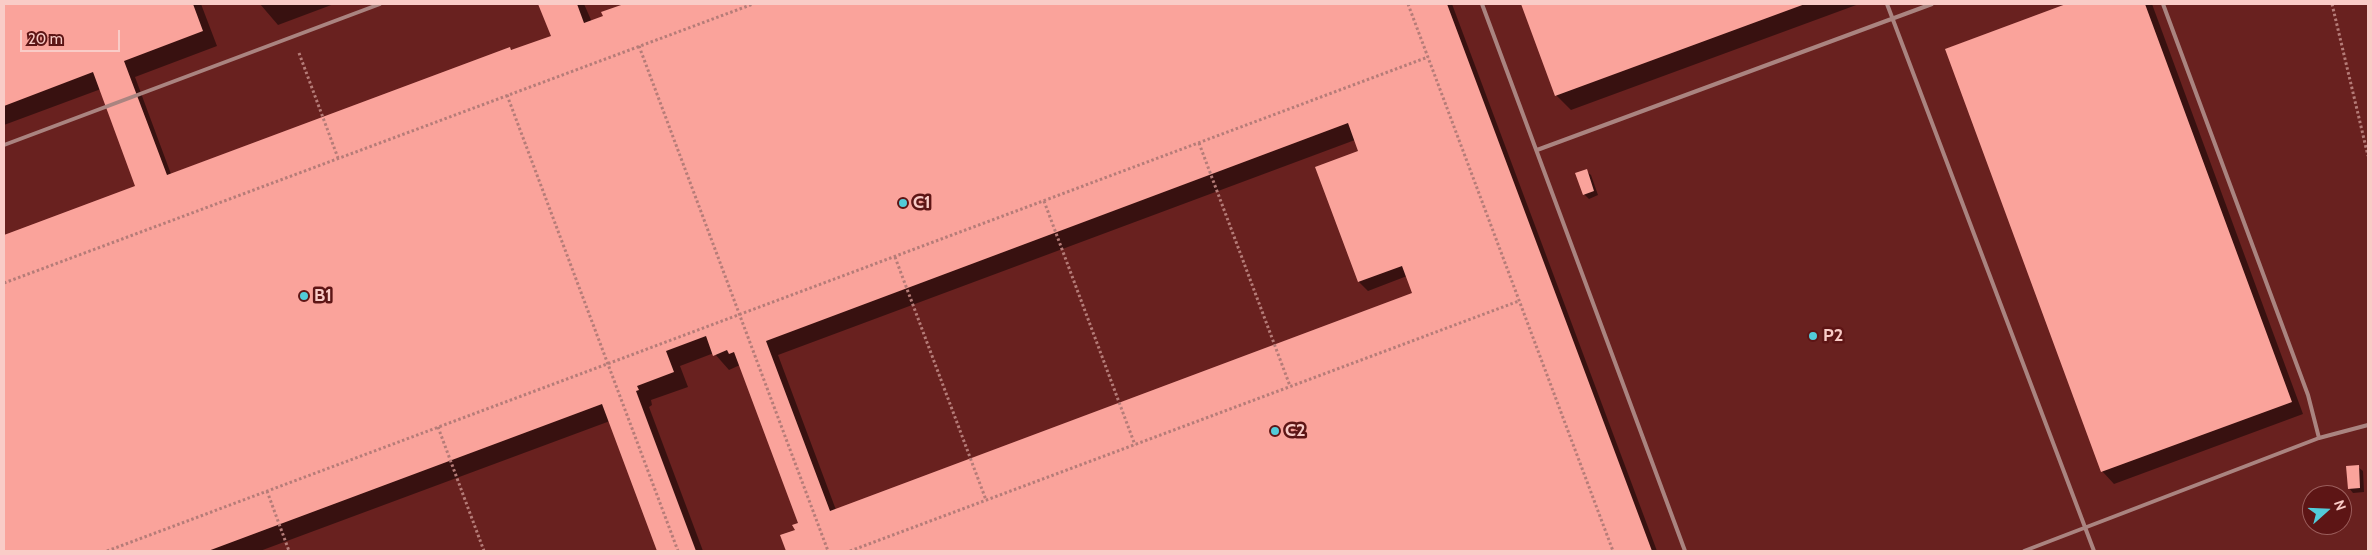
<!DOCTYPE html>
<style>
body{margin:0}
#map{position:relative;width:2372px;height:555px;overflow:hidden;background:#69211f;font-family:Cabin,sans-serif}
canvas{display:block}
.frame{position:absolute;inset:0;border:5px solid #f9ccc7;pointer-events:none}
.north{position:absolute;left:2302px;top:485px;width:50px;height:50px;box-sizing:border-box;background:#5d1515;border:1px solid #9b5e5c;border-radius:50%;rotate:70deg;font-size:14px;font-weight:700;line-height:20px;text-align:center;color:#f9ccc7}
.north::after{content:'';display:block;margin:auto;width:18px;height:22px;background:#52cbd9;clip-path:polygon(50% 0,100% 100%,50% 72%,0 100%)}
.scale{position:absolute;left:20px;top:30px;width:100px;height:22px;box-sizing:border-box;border:2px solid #f9ccc7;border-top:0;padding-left:6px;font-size:15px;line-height:18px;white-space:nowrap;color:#f9ccc7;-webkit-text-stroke:4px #5d1515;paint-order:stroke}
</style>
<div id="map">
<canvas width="2372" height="555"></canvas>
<div class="frame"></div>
<div class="north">N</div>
<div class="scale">20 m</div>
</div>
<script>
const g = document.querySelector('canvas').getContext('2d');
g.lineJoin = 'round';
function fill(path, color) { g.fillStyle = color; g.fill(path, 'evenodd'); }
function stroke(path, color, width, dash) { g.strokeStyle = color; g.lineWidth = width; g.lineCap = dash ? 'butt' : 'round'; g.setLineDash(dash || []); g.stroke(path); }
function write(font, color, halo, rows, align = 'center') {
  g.font = font + ' Cabin,sans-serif'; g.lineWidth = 5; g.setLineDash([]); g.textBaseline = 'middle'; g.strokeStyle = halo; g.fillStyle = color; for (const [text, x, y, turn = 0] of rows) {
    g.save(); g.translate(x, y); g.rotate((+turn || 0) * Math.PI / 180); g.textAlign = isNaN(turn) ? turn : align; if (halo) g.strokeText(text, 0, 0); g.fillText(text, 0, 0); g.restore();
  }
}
fill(new Path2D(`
 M4,4H201L217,46L135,77L171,174L510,48L513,51L553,36L539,4H584L592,22L604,17L603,13L628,4H1452L1657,551H787L781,536L797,530L799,524L740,365L729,370L714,353L680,366L688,387L651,400L652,405L649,407L703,551H658L610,421L260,551H4V237L137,187L101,89L4,125ZM1355,140L1360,152L1359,282L1368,291L1407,276L1415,294L836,510L778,355Z
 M260,4H334L278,25Z
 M1522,4H1859L1571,110L1556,95Z
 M2070,4H2152L2303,414L2114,484L2102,471L1946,49Z
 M1586,171L1591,175L1598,195L1589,199L1584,194Z
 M2358,467L2363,471L2364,492L2353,493L2349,488Z`), '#0007');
fill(new Path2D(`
 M4,4H193L203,31L124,61L167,175L510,47L511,50L551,36L538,4H577L584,23L603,16L601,12L624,4H1447L1652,551H786L780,535L795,530L792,525L798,523L734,352L729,354L727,350L713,356L706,336L666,351L674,372L637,386L639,390L636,391L696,551H657L602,404L208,551H4V235L135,186L93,72L4,106ZM1348,123L1358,151L1315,167L1358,282L1402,266L1412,293L830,511L766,341Z
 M1521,4H1805L1555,96Z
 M2066,4H2145L2292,402L2101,472L1945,49Z
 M1587,169L1594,191L1583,195L1575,173Z
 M2359,465L2360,488L2348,489L2346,466Z`), '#faa39b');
stroke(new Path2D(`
 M1408,4L1613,551
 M2332,4L2368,156
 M639,46L828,551
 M299,53L338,158
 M507,95L678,551
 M1199,143L1290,386
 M1044,201L1135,445
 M895,257L986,500
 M4,283L753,4
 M438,427L484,551
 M267,491L289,551
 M107,551L1428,57
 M850,551L1519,301`), '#b57c78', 3, [2.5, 2.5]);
stroke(new Path2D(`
 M1482,4L1685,551
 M1887,4L2094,551
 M2163,4L2308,395L2319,438
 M4,145L380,4
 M1537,150L1932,4
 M2024,551L2319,438L2368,425`), '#aa8480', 4);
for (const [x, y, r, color] of [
 [903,203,5,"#52cbd9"],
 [304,296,5,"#52cbd9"],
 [1813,336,5,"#52cbd9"],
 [1275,431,5,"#52cbd9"]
]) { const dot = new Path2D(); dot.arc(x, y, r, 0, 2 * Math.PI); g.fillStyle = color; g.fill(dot); stroke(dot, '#5d1515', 2); }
write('bold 18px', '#f9ccc7', '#5d1515', [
 ["C1",913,203],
 ["B1",314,296],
 ["P2",1823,336],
 ["C2",1285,431]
], 'left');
</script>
